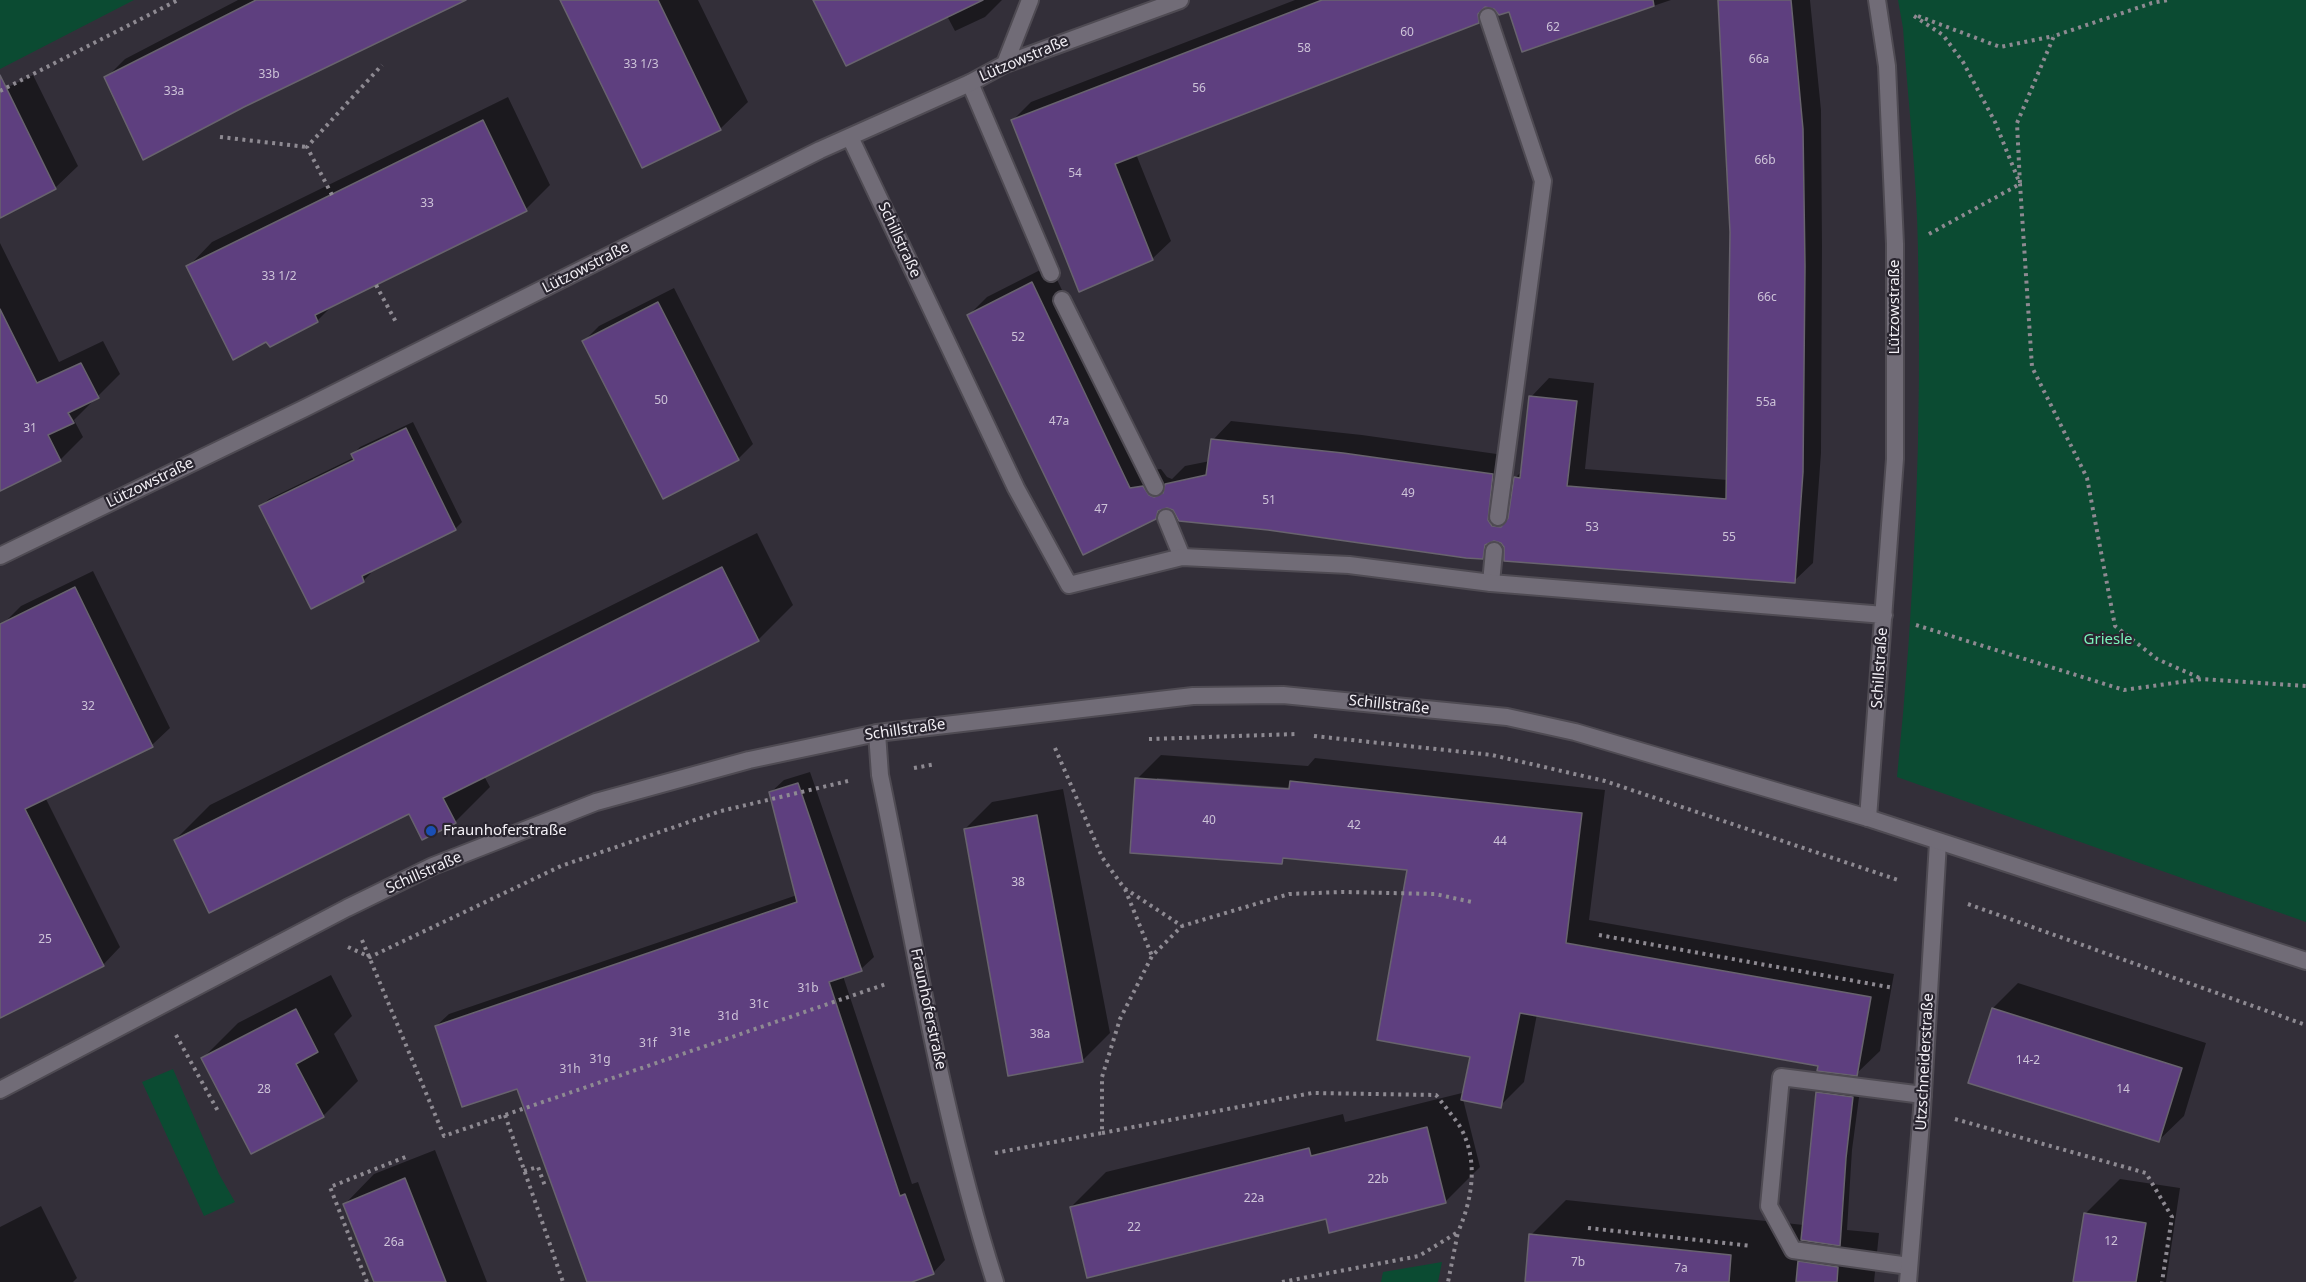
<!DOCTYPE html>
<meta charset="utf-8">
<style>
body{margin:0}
canvas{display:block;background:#332f39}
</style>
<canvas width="2306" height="1282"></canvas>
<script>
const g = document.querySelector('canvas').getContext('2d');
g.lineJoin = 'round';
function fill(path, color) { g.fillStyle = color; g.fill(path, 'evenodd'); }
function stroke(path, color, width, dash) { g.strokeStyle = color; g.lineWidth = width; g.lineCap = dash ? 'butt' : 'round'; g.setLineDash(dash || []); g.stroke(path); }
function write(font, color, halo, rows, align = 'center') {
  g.font = font + ' "Noto Sans",sans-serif'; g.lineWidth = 4.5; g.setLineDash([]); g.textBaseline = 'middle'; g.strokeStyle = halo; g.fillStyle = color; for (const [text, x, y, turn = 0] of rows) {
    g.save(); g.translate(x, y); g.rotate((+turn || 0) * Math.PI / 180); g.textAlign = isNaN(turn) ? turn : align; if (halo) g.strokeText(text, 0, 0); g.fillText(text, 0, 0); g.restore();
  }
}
fill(new Path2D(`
 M0,0H134L0,69Z
 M1898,0H2306V922L1897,777C1915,602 1922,426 1918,250C1917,176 1908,102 1903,28Z
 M173,1069L219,1174L235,1202L204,1216L142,1082Z
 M1442,1262L1438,1282H1381L1383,1272Z`), '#0b4b32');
fill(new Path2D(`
 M238,0H444L243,106L106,78L125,59Z
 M562,0H698L748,102L720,129Z
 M815,0H1002L985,17L955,31L947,16Z
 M1295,0H1671L1523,50L1510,10L1493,7L1478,22L1136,154L1171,241L1152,259L1013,120L1031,102Z
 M1719,0H1810L1821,110L1822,246L1821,453L1813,563L1794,581L1505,546L1498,541L1482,557L1174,509L1167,506L1155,518L969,315L987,297L1050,265L1148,470L1161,469L1167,477L1172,479L1185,466L1210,461L1213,440L1231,421L1362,435L1511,456L1506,502L1511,509L1515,478L1522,471L1531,397L1549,378L1594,383L1585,469L1728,480L1731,232Z
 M33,75L78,166L55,188L0,216V91Z
 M508,97L550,185L526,209L334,304L317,321L188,267L212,242Z
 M0,243L59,362L103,341L120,374L74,420L83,437L60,460L0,490Z
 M674,288L753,444L738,459L584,341L599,326Z
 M413,422L462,522L455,529L369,571L371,573L363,581L261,506L269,499L355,457L353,454L360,447Z
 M757,533L793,605L758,640L484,776L490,787L455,822L410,812L175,840L210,805Z
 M93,571L170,728L152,745L45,797L120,947L103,965L0,1017V685L3,624L21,606Z
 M1161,755L1308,766L1315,758L1605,790L1589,920L1894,974L1880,1051L1856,1074L1820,1065L1537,1014L1524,1082L1500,1106L1463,1099L1480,1167L1445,1202L1327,1217L1071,1207L1106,1172L1343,1114L1345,1122L1462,1093L1463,1099L1471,1056L1409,869L1287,856L1282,862L1137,779ZM1157,778L1297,788V791L1157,781Z
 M810,772L874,957L861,969L843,976L912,1184L918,1182L945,1260L933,1273L907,1282H589L518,1087L436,1026L449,1014L797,895L771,792L784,780Z
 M1063,789L1110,1033L1083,1060L965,829L992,802Z
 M331,975L352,1016L334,1034L358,1081L323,1116L203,1058L238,1023Z
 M2018,983L2206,1043L2184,1116L2158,1141L1993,1008Z
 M1825,1085L1860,1090L1852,1150L1847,1230L1879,1233L1874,1282H1526L1531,1235L1566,1200L1804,1225L1817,1093Z
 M435,1150L487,1282H375L345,1204L374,1174Z
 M2120,1179L2180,1188L2166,1282H2075L2085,1214Z
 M41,1206L77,1278L73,1282H0V1227Z`), '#0007');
const building = new Path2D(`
 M256,0H466L244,107L143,160L104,77Z
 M560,0H658L721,130L642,168Z
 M813,0H983L846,66Z
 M1322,0H1653L1654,6L1522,52L1509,12L1499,15L1494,9L1485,7L1478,14L1479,23L1115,164L1153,260L1079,292L1011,120Z
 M1718,0H1791L1803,129L1805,266L1803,472L1795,583L1504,561V547L1501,543L1494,541L1485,545L1483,559L1466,558L1268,530L1179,521L1173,510L1167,508L1158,511L1156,519L1083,555L967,315L1032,282L1130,488L1143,486L1149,495L1154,497L1163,493L1165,484L1206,475L1211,439L1343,453L1493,474L1488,520L1492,526L1501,527L1508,518L1514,477L1520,478L1529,396L1577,401L1567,486L1726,499L1730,232Z
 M0,75L56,189L0,218Z
 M483,120L527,211L315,315L318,322L270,347L266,342L233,360L186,266Z
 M658,302L739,460L663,499L582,341Z
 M0,309L37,383L81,363L99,398L68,413L74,423L48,435L61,461L0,491Z
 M406,428L456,530L362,576L364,582L311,609L259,506L354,460L351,454Z
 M722,567L759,641L443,798L456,823L422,840L409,814L209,913L174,840Z
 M75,587L153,747L25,809L104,966L0,1018V624Z
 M1135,778L1289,789L1290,781L1582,813L1566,943L1871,997L1857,1076L1817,1071L1818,1066L1520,1013L1501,1108L1461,1100L1470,1057L1377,1040L1407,870L1283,858L1282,864L1130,853Z
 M798,783L862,971L829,982L900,1196L905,1194L934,1274L912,1282H587L517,1089L462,1107L435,1026L797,902L769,792Z
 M1037,815L1083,1062L1008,1076L964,829Z
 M1992,1008L2182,1068L2159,1142L1968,1083Z
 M296,1009L318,1052L296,1064L324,1117L251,1154L201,1058Z
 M1816,1092L1853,1097L1846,1158L1840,1246L1801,1240Z
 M1427,1127L1446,1203L1329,1233L1326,1219L1087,1278L1070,1207L1309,1148L1311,1156Z
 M405,1178L446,1282H374L343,1204Z
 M2084,1213L2146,1223L2136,1282H2073Z
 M1529,1234L1731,1255L1729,1282H1525Z
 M1798,1261L1838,1267L1837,1282H1796Z`);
fill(building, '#5e3f7f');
stroke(building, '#68636e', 1.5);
const service = new Path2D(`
 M1488,17L1543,181L1498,517
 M970,83L1051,273
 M1062,300L1155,487
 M1166,518L1182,557
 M1491,583L1494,551
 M1909,1266L1793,1250L1769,1206L1781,1077L1923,1095`);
const minor = new Path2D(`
 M1005,64L1030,0
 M850,137L1016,488L1069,585L1182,557L1349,565L1491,583L1884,615
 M0,556L303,409L820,150L970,83L1005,64L1180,0
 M877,733L880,775C915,944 942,1117 995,1282
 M1868,818L1895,459V244L1887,66L1877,0
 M1908,1282L1922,1110L1938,842`);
const tertiary = new Path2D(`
 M0,1090L347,908L433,866L596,802L749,760L877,733L1193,696L1283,695L1507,717L1575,732L1868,818L2306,961`);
stroke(service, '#4f4b53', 20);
stroke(minor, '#4f4b53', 20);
stroke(tertiary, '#4f4b53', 20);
stroke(new Path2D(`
 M1914,16L1943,35L1963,62L1995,122L2020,184L2032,367L2087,478L2115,626L2157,659L2202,679
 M1918,16L2000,47L2054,36
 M0,91L178,0
 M220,137L307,147
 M332,195L307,147L382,65
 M1929,234L2020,184L2017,123L2054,36L2152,3L2168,0
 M376,285L397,324
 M1916,625L2124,690L2202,679L2306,686
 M1314,736L1492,755L1605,781L1901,881
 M1149,739L1297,734
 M1055,748L1102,857L1124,888L1182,926L1289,894L1343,892L1435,894L1472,902
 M914,768L936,764
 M1125,889L1152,956
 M1968,904L2306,1025
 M1599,935L1894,988
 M362,940L444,1136L886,984
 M348,947L370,957L561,866L721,811L848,781
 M176,1035L219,1113
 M505,1115L563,1282
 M1955,1119L2146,1173L2172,1217L2162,1282
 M1102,1133L1312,1093L1436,1095C1444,1105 1452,1115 1459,1125C1479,1158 1473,1198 1458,1232
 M995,1153L1102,1133V1077L1120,1019L1152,956L1182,926
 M524,1171L538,1167L545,1186
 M1588,1228L1752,1246
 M367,1282L330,1187L408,1156
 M1282,1282L1419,1256L1458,1232L1448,1282`), '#8e8a92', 4, [3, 4.5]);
stroke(service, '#716c77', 16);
stroke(minor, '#716c77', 16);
stroke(tertiary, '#716c77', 16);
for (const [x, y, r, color] of [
 [431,831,6,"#1a4fb4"]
]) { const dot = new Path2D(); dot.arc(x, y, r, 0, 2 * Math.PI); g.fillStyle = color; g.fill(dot); stroke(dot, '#29252f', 2); }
write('12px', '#cdc3d8', null, [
 ["62",1553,28],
 ["60",1407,33],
 ["58",1304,49],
 ["66a",1759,60],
 ["33 1/3",641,65],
 ["33b",269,75],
 ["56",1199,89],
 ["33a",174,92],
 ["66b",1765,161],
 ["54",1075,174],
 ["33",427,204],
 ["33 1/2",279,277],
 ["66c",1767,298],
 ["52",1018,338],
 ["50",661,401],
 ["55a",1766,403],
 ["47a",1059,422],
 ["31",30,429],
 ["49",1408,494],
 ["51",1269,501],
 ["47",1101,510],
 ["53",1592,528],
 ["55",1729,538],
 ["32",88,707],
 ["40",1209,821],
 ["42",1354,826],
 ["44",1500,842],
 ["38",1018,883],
 ["25",45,940],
 ["31b",808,989],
 ["31c",759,1005],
 ["31d",728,1017],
 ["31e",680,1033],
 ["38a",1040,1035],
 ["31f",648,1044],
 ["31g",600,1060],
 ["14-2",2028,1061],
 ["31h",570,1070],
 ["28",264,1090],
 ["14",2123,1090],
 ["22b",1378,1180],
 ["22a",1254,1199],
 ["22",1134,1228],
 ["12",2111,1242],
 ["26a",394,1243],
 ["7b",1578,1263],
 ["7a",1681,1269]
]);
write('15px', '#f2eff5', '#29252f', [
 ["Lützowstraße",1024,59,-23],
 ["Schillstraße",899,240,65],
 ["Lützowstraße",586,268,-27],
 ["Lützowstraße",1895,307,-90],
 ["Lützowstraße",150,483,-26],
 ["Schillstraße",1880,668,-86],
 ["Schillstraße",1389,705,6],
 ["Schillstraße",905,730,-8],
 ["Schillstraße",424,873,-24],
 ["Fraunhoferstraße",928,1009,78],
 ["Utzschneiderstraße",1925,1062,-87]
]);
write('15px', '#7af3bb', '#29252f', [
 ["Griesle",2108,640]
]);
write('15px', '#f2eff5', '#29252f', [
 ["Fraunhoferstraße",443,831]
], 'left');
</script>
